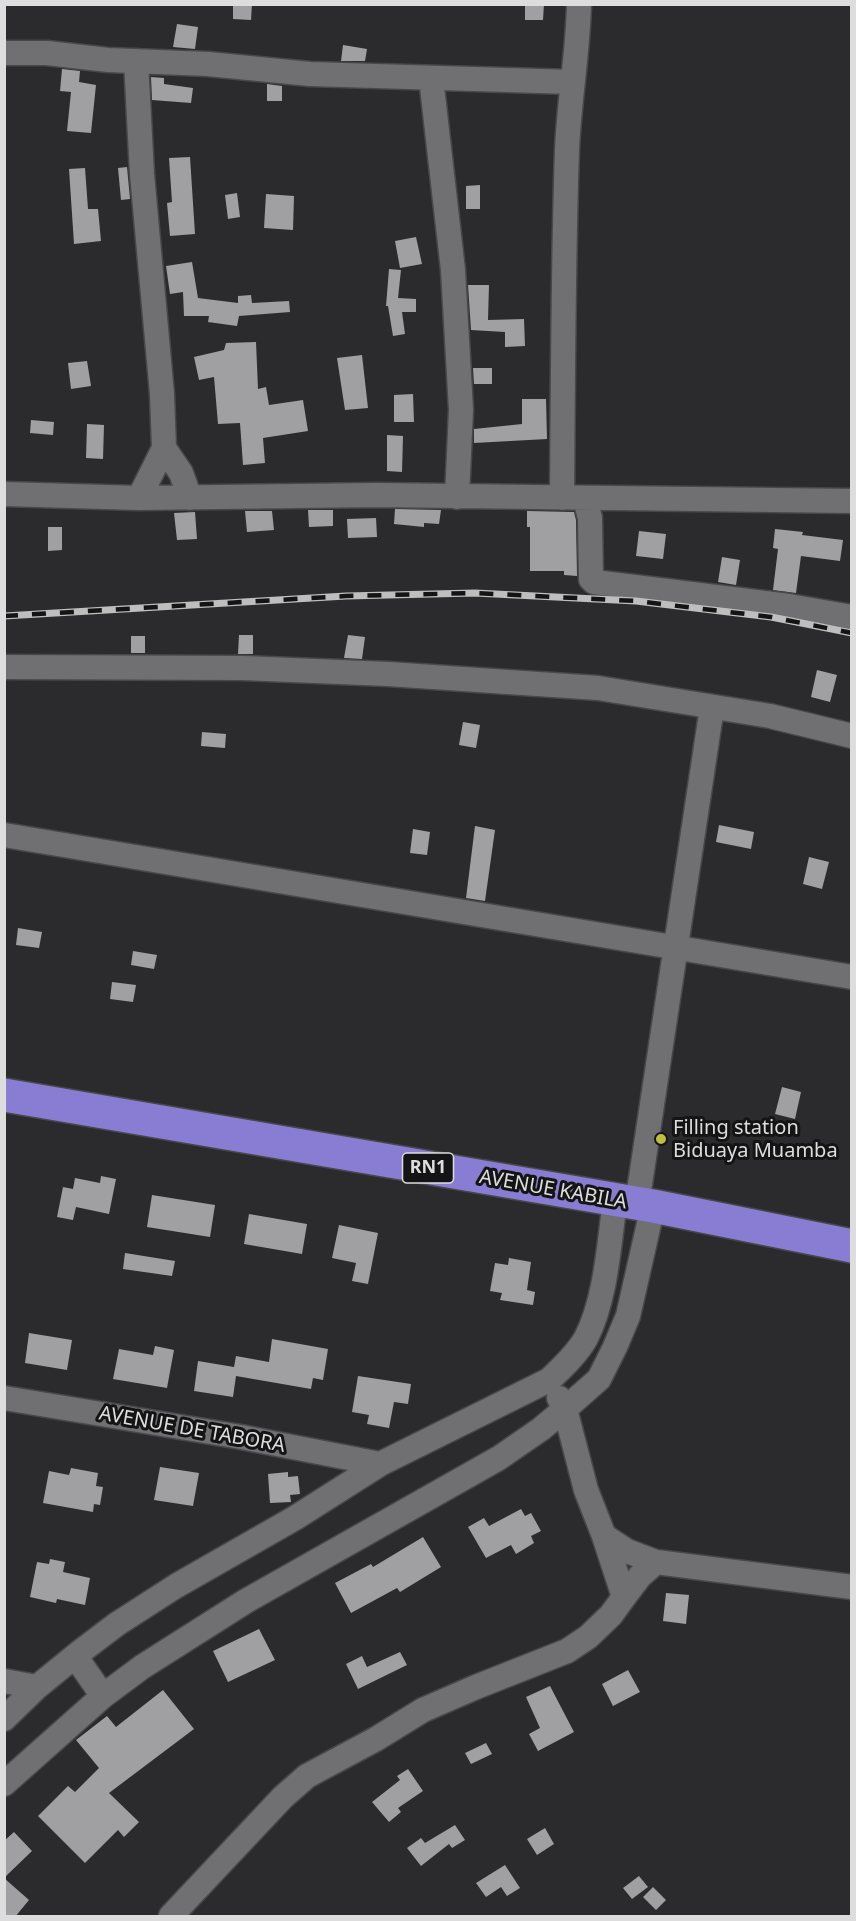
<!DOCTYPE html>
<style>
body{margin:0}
#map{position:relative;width:856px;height:1921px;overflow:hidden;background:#2b2b2d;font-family:"Noto Sans",sans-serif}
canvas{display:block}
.frame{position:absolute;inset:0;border:6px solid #ddddde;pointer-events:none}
</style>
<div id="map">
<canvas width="856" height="1921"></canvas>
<div class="frame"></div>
</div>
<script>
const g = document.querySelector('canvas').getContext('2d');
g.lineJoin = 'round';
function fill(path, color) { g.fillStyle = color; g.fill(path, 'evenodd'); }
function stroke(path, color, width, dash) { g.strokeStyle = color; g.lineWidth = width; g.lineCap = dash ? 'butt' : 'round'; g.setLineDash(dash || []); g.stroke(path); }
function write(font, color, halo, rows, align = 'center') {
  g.font = font + ' "Noto Sans",sans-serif'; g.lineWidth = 6; g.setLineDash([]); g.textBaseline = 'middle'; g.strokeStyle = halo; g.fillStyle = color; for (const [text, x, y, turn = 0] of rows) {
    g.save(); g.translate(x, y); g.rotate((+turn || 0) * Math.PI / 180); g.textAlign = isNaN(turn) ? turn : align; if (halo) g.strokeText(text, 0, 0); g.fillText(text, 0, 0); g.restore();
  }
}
fill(new Path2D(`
 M233,4H252L251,20L233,19Z
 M525,4H544L543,20H525Z
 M177,24L198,27L195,49L173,47Z
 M343,45L367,49L365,61H341Z
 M62,69L80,71L79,82L96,85L91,133L67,131L71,92L60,91Z
 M151,77L164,78V84L193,88L191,103L152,100Z
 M267,84L282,86V101H267Z
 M190,157L195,234L170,236L167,203L172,202L169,158Z
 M127,167L130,199L121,200L118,168Z
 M85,168L88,209H98L101,241L74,244L69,169Z
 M480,185V209H466V186Z
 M237,193L240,217L228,219L225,195Z
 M266,194L294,196L293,230L264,228Z
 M416,237L422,264L400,268L395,241Z
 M192,262L198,298L238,303V296L251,295L252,303L289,301L290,312L239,316L237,326L208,322L209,316H184L183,292L170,294L166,266Z
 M389,269L401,270L398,298L416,299V312H402L405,334L393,336L388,306H386Z
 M468,285H489L488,320L524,319L525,346L505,347V332L471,330Z
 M256,342L258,389L266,387L269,405L303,400L308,431L263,438L265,463L243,465L240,423L218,424L214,377L199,380L194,357L224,350L226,343Z
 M362,355L368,408L345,410L337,358Z
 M87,361L91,386L71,389L68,363Z
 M473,368H492V384H474Z
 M413,394L414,422H394V395Z
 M522,399H546L547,439L474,443V429L522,424Z
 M31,420L54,422L53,435L30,433Z
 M87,424L104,425L103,459L86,458Z
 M387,435L403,436L402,472L387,471Z
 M395,509L441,510L439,524L424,523V527L394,524Z
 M308,510H333V526L309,527Z
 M245,511H272L274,530L247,532Z
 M527,511L574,512L576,520L577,576L564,575V571H530V527H527Z
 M195,512L197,539L177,540L174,513Z
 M376,518L377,537L348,538L347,519Z
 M48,527H62V550L48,551Z
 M775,529L803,532L802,535L843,540L840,561L801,556L796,593L773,590L778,549L773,548Z
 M639,531L666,534L663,559L636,556Z
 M722,557L740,560L736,585L718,582Z
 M239,635H253V654H238Z
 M348,635L365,637L362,659L344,658Z
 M131,636H145V653H131Z
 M817,670L837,675L830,702L811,697Z
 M463,722L480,725L476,748L459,745Z
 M202,732L226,734L225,748L201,746Z
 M719,825L754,832L751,849L716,842Z
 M475,826L495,830L485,901L466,898Z
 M413,829L430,832L427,855L410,853Z
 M809,857L829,862L822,889L803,884Z
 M18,928L42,932L39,948L16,945Z
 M133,951L157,955L154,969L131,965Z
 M112,982L136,985L133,1002L110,999Z
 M782,1087L801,1092L795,1119L775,1114Z
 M101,1176L116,1179L109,1214L76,1207L73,1220L57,1217L63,1187L73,1189L75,1178L100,1183Z
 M152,1195L215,1205L210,1237L147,1227Z
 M249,1214L307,1224L302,1254L244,1244Z
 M339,1225L378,1233L368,1284L352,1281L356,1263L332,1258Z
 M125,1253L175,1261L172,1276L123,1269Z
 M509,1258L531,1262L527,1290L535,1292L533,1305L500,1300L502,1293L490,1291L495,1263L508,1265Z
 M29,1333L72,1340L67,1370L25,1363Z
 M272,1339L328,1349L323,1380L313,1378L311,1389L236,1376L233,1397L194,1391L198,1361L234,1367L236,1356L269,1362Z
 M155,1346L174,1350L167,1388L113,1379L119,1349L153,1355Z
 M358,1376L411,1384L408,1404L394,1402L389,1428L367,1424L369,1415L352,1412Z
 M160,1467L199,1473L193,1506L154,1500Z
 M71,1468L98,1473L96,1486L103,1487L100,1505L94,1504L93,1512L43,1503L49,1471L69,1475Z
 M288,1472V1477L298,1476L300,1494L290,1495L291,1502L270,1503L268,1474Z
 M521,1509L525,1516L531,1513L541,1531L531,1536L534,1543L516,1554L511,1545L486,1558L468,1527L484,1518L489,1526Z
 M423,1537L441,1567L400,1592L397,1588L351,1613L335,1583L371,1564L373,1567Z
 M50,1559L65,1562L63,1572L90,1578L85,1605L57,1599L56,1603L30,1597L37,1562L49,1564Z
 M666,1593L689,1595L686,1624L663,1621Z
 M259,1629L275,1660L228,1682L213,1651Z
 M400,1652L407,1665L358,1689L346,1664L362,1656L367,1667Z
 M628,1670L640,1692L613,1706L602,1684Z
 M550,1686L574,1732L538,1751L529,1734L540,1728L526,1697Z
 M163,1690L194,1729L109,1793L139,1822L124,1837L118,1830L85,1863L38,1816L68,1786L75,1792L99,1768L76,1740L107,1716L116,1727Z
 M486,1743L492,1754L471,1764L465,1753Z
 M408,1769L423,1791L398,1808L401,1812L389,1822L372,1802L400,1780L397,1776Z
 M455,1825L465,1840L452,1848L449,1844L421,1866L407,1848L421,1838L425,1843Z
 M545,1828L554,1844L537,1855L527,1839Z
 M14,1832L32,1851L4,1878V1841Z
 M505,1865L520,1888L507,1896L501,1887L486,1897L476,1883Z
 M639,1876L648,1887L632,1899L623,1888Z
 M4,1878L29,1900L15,1917H4Z
 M653,1887L666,1900L656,1910L643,1897Z`), '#a0a0a3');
const minor = new Path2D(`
 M4,53H47L108,60L208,64L310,74L572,82
 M136,61L142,174L162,394L164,448L139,498
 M431,78L453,270L461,410L457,497
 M164,448L181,473L190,498
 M4,494L139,498L377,495L852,501
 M562,498C563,382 563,266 567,150C569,101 578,53 579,4
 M585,499L590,518L591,579L594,582L789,606L852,617
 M4,667L243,668L388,674L598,688L770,716L852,736
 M4,835L852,977
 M637,1204L712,707
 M4,1398L241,1437L380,1464
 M604,1536L627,1551L656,1562L852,1587
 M624,1597L640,1576L656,1562
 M75,1656L103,1696
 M4,1681L37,1687
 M4,1719L37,1687L80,1652L117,1624L176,1586L295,1518L380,1464L549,1380C562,1368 577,1354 586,1338C606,1299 609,1244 615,1201
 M4,1784L103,1696L142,1667L246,1601L499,1458L541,1429L565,1409L599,1379L615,1347L628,1316L653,1206
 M171,1916L283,1797L307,1776L376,1739L423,1710L476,1687L567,1651L588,1637L611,1615L624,1597L604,1536L586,1490L565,1409L559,1398`);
const highway = new Path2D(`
 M4,1095L653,1206L852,1246`);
stroke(minor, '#48484a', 27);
stroke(highway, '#48484a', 36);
stroke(minor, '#706f72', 24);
stroke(highway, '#897cd3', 33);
const rail = new Path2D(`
 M4,616L346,596L475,593L636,601L771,617L852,633`);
stroke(rail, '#bebebf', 7);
stroke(rail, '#141415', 4.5, [14]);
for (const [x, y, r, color] of [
 [661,1139,6,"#bfbe41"]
]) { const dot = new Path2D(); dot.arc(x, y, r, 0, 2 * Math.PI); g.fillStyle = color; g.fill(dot); stroke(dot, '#141415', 2); }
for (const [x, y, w] of [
 [428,1168,51]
]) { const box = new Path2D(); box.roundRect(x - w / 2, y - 15, w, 30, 4.5); g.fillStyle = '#141415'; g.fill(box); stroke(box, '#ddddde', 1.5); }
write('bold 18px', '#ddddde', null, [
 ["RN1",428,1168]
]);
write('20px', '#ddddde', '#141415', [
 ["Filling station",673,1128],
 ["Biduaya Muamba",673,1151]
], 'left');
write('20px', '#ddddde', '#141415', [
 ["AVENUE KABILA",553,1190,10],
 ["AVENUE DE TABORA",192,1430,10]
]);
</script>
